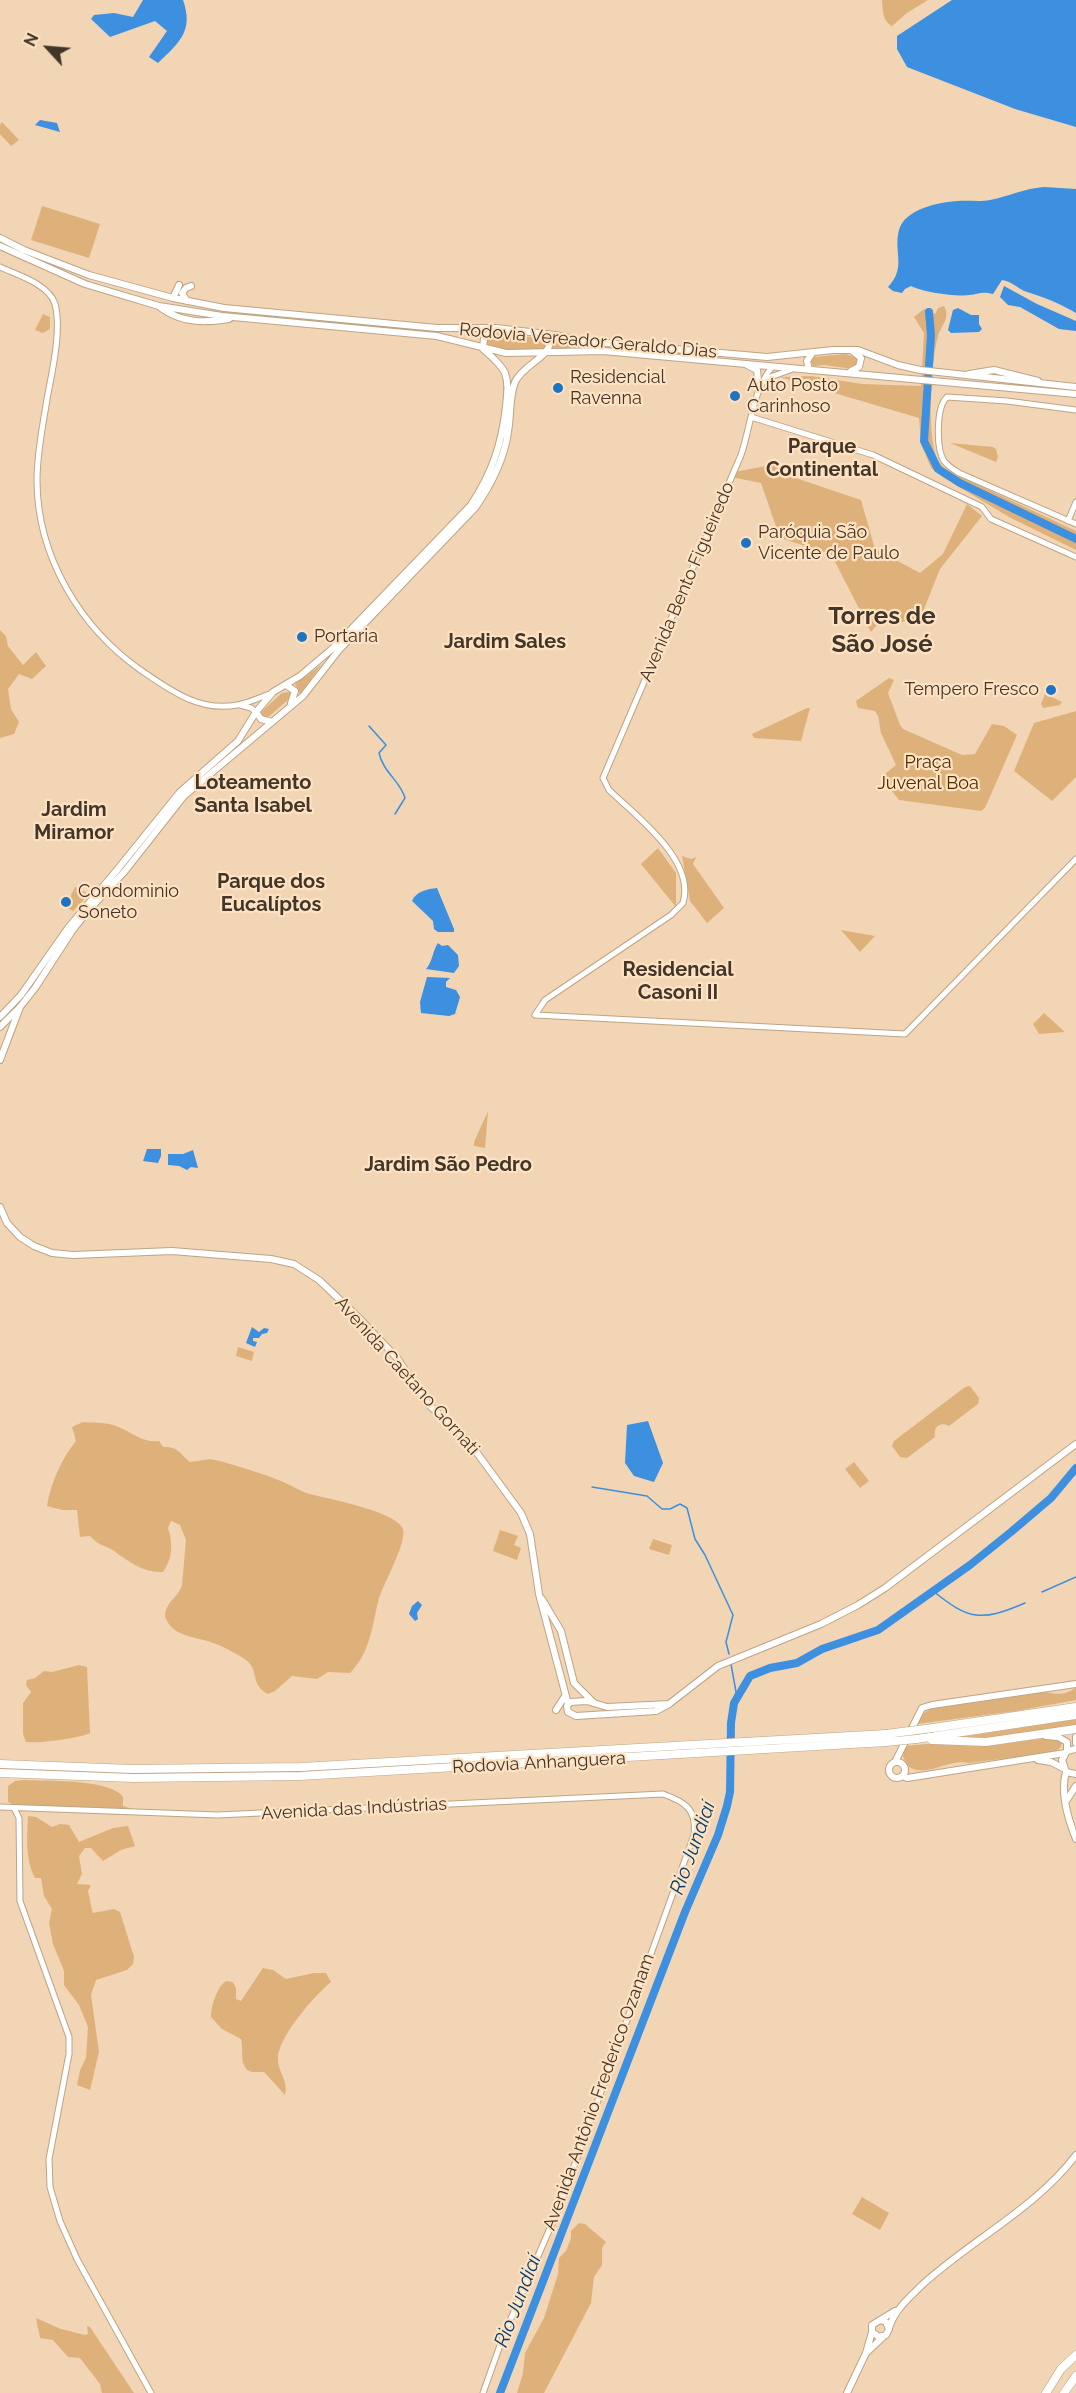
<!DOCTYPE html>
<meta charset="utf-8">
<style>
body{margin:0}
#map{position:relative;width:1076px;height:2393px;overflow:hidden;background:#f1d5b5;font-family:Raleway,sans-serif}
canvas{display:block}
.north{position:absolute;left:18px;top:18px;width:60px;height:60px;-webkit-text-stroke:4px #ffe2c2;paint-order:stroke;rotate:296deg;font-size:16px;font-weight:700;line-height:24px;text-align:center;color:#413629}
.north::after{content:'';display:block;margin:auto;width:21px;height:27px;background:#413629;clip-path:polygon(50% 0,100% 100%,50% 72%,0 100%)}
</style>
<div id="map">
<canvas width="1076" height="2393"></canvas>
<div class="north">N</div>
</div>
<script>
const g = document.querySelector('canvas').getContext('2d');
g.lineJoin = 'round';
function fill(path, color) { g.fillStyle = color; g.fill(path, 'evenodd'); }
function stroke(path, color, width, dash) { g.strokeStyle = color; g.lineWidth = width; g.lineCap = dash ? 'butt' : 'round'; g.setLineDash(dash || []); g.stroke(path); }
function write(font, color, halo, rows, align = 'center') {
  g.font = font + ' Raleway,sans-serif'; g.lineWidth = 4.5; g.setLineDash([]); g.textBaseline = 'middle'; g.strokeStyle = halo; g.fillStyle = color; for (const [text, x, y, turn = 0] of rows) {
    g.save(); g.translate(x, y); g.rotate((+turn || 0) * Math.PI / 180); g.textAlign = isNaN(turn) ? turn : align; if (halo) g.strokeText(text, 0, 0); g.fillText(text, 0, 0); g.restore();
  }
}
fill(new Path2D(`
 M882,0H928L907,13L892,26C882,21 883,10 882,0Z
 M2,122L19,140L11,146L0,134V125Z
 M42,206L100,224L89,258L31,240Z
 M944,306C951,319 941,325 938,336C931,360 925,447 941,465C945,469 952,472 957,475L1076,531V550L1009,517L944,478L931,468L921,444L919,418L780,377L811,376L862,384L921,386L924,333L914,317L924,309L935,314L938,308Z
 M43,314L50,317V329L43,333L35,330Z
 M492,333L541,338L545,340L547,346L542,350C522,349 506,350 487,347V338Z
 M551,338L601,346L725,357C667,358 609,345 551,352L553,346Z
 M846,354L857,358L858,363L853,369L824,365L813,366L811,362L814,357Z
 M950,443L993,447L996,449L998,457L996,462Z
 M777,464L778,472L861,500L875,549L920,573L943,554L967,504L982,516L940,569L920,619L876,626L871,632L831,554L780,538L761,483L731,477L734,472Z
 M0,630L6,636L8,646L23,665L36,652L46,666L32,679L19,674L8,689L11,709L19,722L14,734L0,738Z
 M322,664L300,694L295,684Z
 M889,678L894,680L888,693L900,725L903,729L962,755L975,754L992,724L1004,726L1017,735L985,808L981,811L899,800L881,777L896,765L881,733L878,716L875,711L858,708L856,701Z
 M288,692L291,693L289,699L267,718L263,716L261,712L282,693Z
 M1045,694L1062,702L1060,705L1043,708L1041,704Z
 M807,708H810L801,741L754,738L752,734Z
 M1076,711V777L1052,801L1014,771L1034,723Z
 M658,848L676,873V907L641,864Z
 M682,856L691,859L696,857L693,864L724,908L707,923L690,901Z
 M75,887L89,894L73,911L65,907Z
 M841,930L875,936L860,952Z
 M1044,1013L1065,1032L1039,1034L1033,1024Z
 M488,1111L485,1148L474,1146V1142Z
 M238,1347L254,1352L252,1361L236,1356Z
 M970,1386L979,1398L978,1404L949,1426C940,1421 933,1427 935,1437L907,1458L900,1457L892,1446L894,1441L965,1387Z
 M83,1422C92,1423 104,1422 113,1425C130,1430 140,1443 159,1441L163,1447C178,1446 180,1454 190,1462L210,1459L220,1461C240,1467 261,1473 281,1481C291,1485 301,1492 310,1494C328,1499 396,1511 403,1529C407,1542 384,1583 379,1598C372,1625 371,1652 350,1673L328,1672L317,1679L292,1676L275,1691L268,1694C249,1684 260,1670 246,1660C236,1653 219,1644 207,1641C190,1636 171,1635 165,1616C166,1601 178,1598 182,1585L186,1540L180,1525L171,1521L168,1528C173,1543 173,1558 163,1572C144,1573 129,1562 114,1551C104,1544 100,1547 90,1536L80,1537L77,1510H62L47,1506C51,1482 61,1460 76,1441L72,1427Z
 M854,1462L869,1481L860,1488L845,1469Z
 M500,1530L518,1536L514,1545L521,1548L517,1560L493,1551Z
 M653,1539L672,1545L669,1555L649,1549Z
 M79,1665L87,1667L90,1733C82,1738 35,1744 26,1742L23,1734V1703L31,1692L26,1685L27,1680L35,1678L44,1671L52,1672Z
 M1076,1687V1700L1016,1711L917,1724L922,1714L931,1709L1046,1692C1057,1695 1067,1695 1076,1687Z
 M1076,1719V1727L994,1739L961,1737Z
 M1047,1738H1057L1062,1742L1061,1747L1055,1752L969,1763C949,1758 927,1778 909,1767L903,1757L904,1746L938,1743L993,1745Z
 M24,1780C46,1781 111,1779 123,1797V1806L133,1809L134,1811L117,1815L18,1807L8,1802V1786L15,1781Z
 M28,1816L36,1817L52,1827L60,1824L69,1825L79,1842L113,1828L128,1826L135,1846L121,1850L103,1861L91,1848H85L79,1856L82,1874L77,1884L91,1885L88,1891L92,1910L93,1913L114,1909L120,1912L134,1957L133,1964L127,1970L96,1980L91,1995L99,2052L90,2090L77,2085L80,2070L86,2058L88,2027L79,2005L64,1985V1971L53,1944L49,1923L52,1909L44,1896L41,1878H35C25,1859 27,1837 28,1816Z
 M263,1968L273,1970L286,1979L314,1973H326L331,1982C315,1995 277,2038 278,2059C278,2073 289,2080 285,2095L264,2072H252L247,2070C239,2060 244,2050 241,2039L222,2029L211,2017C211,2006 217,1987 226,1981L233,1982L236,1988V1999L241,2001Z
 M862,2197L889,2213L880,2230L852,2214Z
 M579,2223L585,2224L606,2242L602,2248V2265L594,2277L591,2303L544,2393H517L523,2373L525,2353L544,2318L558,2274L559,2258L566,2251L571,2238V2231Z
 M36,2318L61,2329L85,2335L88,2334L87,2326L90,2327L134,2393H102L100,2384L80,2358L68,2357L53,2340L40,2338Z`), '#dfb17a');
fill(new Path2D(`
 M143,0H183C194,31 179,43 158,63L149,57L167,31L155,21L110,37L91,19L94,15L114,13L133,17Z
 M952,0H1076V127L1015,109L907,67L897,49V36Z
 M40,120L57,123L60,132L35,125Z
 M1044,187L1076,189V313C1061,304 1044,297 1027,292C1018,289 1012,281 1002,280L993,294C982,291 979,294 969,295C957,297 922,292 911,286L905,289L902,293L893,291L888,287C907,267 893,252 899,230C905,209 939,202 958,201C968,200 980,202 990,200C1010,196 1022,189 1044,187Z
 M1004,286L1037,304L1076,321V331L1059,329L1020,307L1008,305L1000,297Z
 M958,308L971,315H979V324L982,329L979,332L951,333L948,330L953,310Z
 M437,888L454,929V932H438L434,929L433,921L412,901C416,891 428,889 437,888Z
 M438,943L442,946L448,945L458,955L459,966L454,973L426,969C433,961 432,952 438,943Z
 M427,977L450,978L446,982V987L456,990L460,997L455,1014L449,1016L421,1013L420,1002Z
 M147,1149H161V1156L158,1163L143,1161Z
 M193,1150L198,1168L191,1167L187,1170L179,1166L168,1165V1154H183Z
 M252,1327L259,1332L264,1328L269,1329L267,1333L262,1334L259,1338H253V1341L257,1342L255,1347L246,1343Z
 M648,1421L663,1463L654,1482L634,1476L625,1463L627,1425Z
 M418,1601L422,1605L417,1613L418,1619L415,1621L409,1614L412,1606Z`), '#3d8fdf');
stroke(new Path2D(`
 M369,726L386,745L379,753C383,772 401,782 405,798L395,814
 M592,1487L647,1496L662,1509H670L680,1504L687,1508L695,1539L705,1555L733,1615L726,1642L729,1654
 M933,1591C969,1620 981,1622 1025,1603
 M1042,1592L1076,1577
 M731,1664L736,1692L734,1703`), '#3d8fdf', 1.5);
stroke(new Path2D(`
 M929,312L931,335L924,441L938,469L960,483L1076,539
 M500,2393L685,1912L718,1835L727,1806L730,1792L731,1723L734,1703L750,1676L770,1668L797,1663L822,1649L878,1630L970,1565L1011,1532L1051,1498L1076,1468`), '#3d8fdf', 8);
const tertiary = new Path2D(`
 M0,267C17,275 49,284 55,304C62,330 52,372 47,399C43,425 37,452 37,480C37,556 80,628 142,671C171,691 200,712 237,705C249,703 261,697 272,693
 M772,367C752,392 751,426 741,455L603,778L609,790C636,816 696,860 683,903L671,915L545,1000L535,1015L905,1034L1076,859
 M763,382L773,376L790,370
 M1076,410L1007,401L947,397C936,407 936,449 944,461C948,466 954,470 959,473L1076,524
 M751,417L873,455L982,507L991,519L1076,557
 M1068,521L1076,502
 M240,705L251,708L256,712
 M0,1807L218,1815L663,1794C686,1802 697,1810 694,1835L560,2205L503,2337L483,2393
 M14,1808L19,1818L20,1901L69,2037V2054L49,2159L50,2187L60,2221L77,2259L151,2393`);
const secondary = new Path2D(`
 M0,1060L20,1007
 M0,1207L7,1223L20,1237L34,1246L52,1253L73,1255L172,1251L271,1259L294,1264L319,1280L360,1319L397,1358L428,1404L469,1442L521,1513L530,1534L539,1594L568,1704
 M542,1599L561,1631L574,1683L594,1703
 M556,1710L565,1696`);
const primary = new Path2D(`
 M0,238L24,250L89,275L173,298L224,308L437,328H496L555,335L583,341L767,357L833,350H858L898,365L920,370L1076,387
 M0,246L85,284L125,296L159,306L222,316L437,336L506,353L603,351L1076,394
 M173,298L179,285
 M187,301L182,293L186,288L191,286
 M161,308C182,323 204,323 229,319
 M851,350L861,358L859,367L851,371
 M747,365L757,370L758,380
 M809,370L807,361L813,352
 M969,374L994,370L1038,381
 M286,685L295,691L291,703
 M256,712L261,719L272,722
 M0,1017L21,995L68,928L117,870L180,792L238,741L256,712L273,692L300,676L332,649L471,505C492,473 502,444 506,406C507,395 509,384 505,373C501,364 491,356 483,349L484,338L496,329
 M0,1027L20,1007L35,988L72,931L87,912L125,871L184,796L303,696L339,650L475,508C491,485 504,461 508,432C511,416 509,397 515,382C523,365 550,357 550,341L543,335
 M669,1704L607,1707L587,1701L570,1702L567,1706L568,1712L576,1716L656,1711L669,1704L718,1666L821,1624L858,1605L885,1588L1076,1444
 M1046,1736L1058,1737L1067,1742V1751
 M1076,1737V1743
 M1076,1749L1067,1751L1062,1760L1066,1772L1076,1774
 M1038,1760L1051,1762L1063,1768
 M889 1770a8 8 0 1 1 16 0a8 8 0 1 1-16 0Z
 M895,1762L922,1708L932,1705L1076,1684
 M1066,1772C1060,1792 1068,1819 1076,1839
 M902,1776L907,1778L1065,1753
 M1066,1801L1076,1786
 M880,2320L886,2322L889,2329L886,2335L879,2337L872,2332V2325L895,2311
 M889,2328C895,2309 909,2298 922,2285C971,2240 1035,2209 1076,2155
 M866,2353L883,2337
 M847,2393L866,2353L872,2332`);
const motorway = new Path2D(`
 M933,1728L1076,1707
 M916,1739L1076,1715
 M932,1740L986,1742L1076,1729
 M0,1764L132,1769L301,1767L886,1734
 M0,1773L133,1778L300,1776L886,1742
 M1046,2393L1061,2369L1076,2355
 M1064,2393L1076,2376`);
stroke(tertiary, '#bea485', 7);
stroke(secondary, '#bea485', 8);
stroke(primary, '#bea485', 8);
stroke(motorway, '#bea485', 9);
stroke(tertiary, '#fff', 5);
stroke(secondary, '#fff', 6);
stroke(primary, '#fff', 6);
stroke(motorway, '#fff', 8);
const motorwayBridge = new Path2D(`
 M886,1734L933,1728
 M886,1742L916,1739`);
stroke(motorwayBridge, '#bea485', 9, []);
stroke(motorwayBridge, '#fff', 8);
for (const [x, y, r, color] of [
 [558,388,6,"#1e74c2"],
 [735,396,6,"#1e74c2"],
 [746,543,6,"#1e74c2"],
 [302,637,6,"#1e74c2"],
 [1051,690,6,"#1e74c2"],
 [66,902,6,"#1e74c2"]
]) { const dot = new Path2D(); dot.arc(x, y, r, 0, 2 * Math.PI); g.fillStyle = color; g.fill(dot); stroke(dot, '#ffe2c2', 2); }
write('18px', '#413629', '#ffe2c2', [
 ["Rodovia Vereador Geraldo Dias",588,341,5],
 ["Avenida Bento Figueiredo",687,582,-67],
 ["Avenida Caetano Gornati",407,1376,48],
 ["Rodovia Anhanguera",539,1763,-3],
 ["Avenida das Indústrias",354,1809,-3],
 ["Avenida Antônio Frederico Ozanam",599,2092,-70]
]);
write('18px', '#413629', '#ffe2c2', [
 ["Residencial",570,378],
 ["Ravenna",570,399],
 ["Auto Posto",747,386],
 ["Carinhoso",747,407],
 ["Paróquia São",758,533],
 ["Vicente de Paulo",758,554],
 ["Portaria",314,637],
 ["Tempero Fresco",1039,690,"right"],
 ["Condominio",78,892],
 ["Soneto",78,913]
], 'left');
write('18px', '#4a2d00', '#ffe2c2', [
 ["Praça",928,763],
 ["Juvenal Boa",928,784]
]);
write('bold 20px', '#413629', '#ffe2c2', [
 ["Parque",822,447],
 ["Continental",822,470],
 ["Jardim Sales",505,642],
 ["Loteamento",253,783],
 ["Santa Isabel",253,806],
 ["Jardim",74,810],
 ["Miramor",74,833],
 ["Parque dos",271,882],
 ["Eucalíptos",271,905],
 ["Residencial",678,970],
 ["Casoni II",678,993],
 ["Jardim São Pedro",448,1165]
]);
write('italic 20px', '#013f72', '#ffe2c2', [
 ["Rio Jundiaí",693,1848,-70],
 ["Rio Jundiaí",518,2301,-69]
]);
write('bold 24px', '#413629', '#ffe2c2', [
 ["Torres de",882,617],
 ["São José",882,645]
]);
</script>
